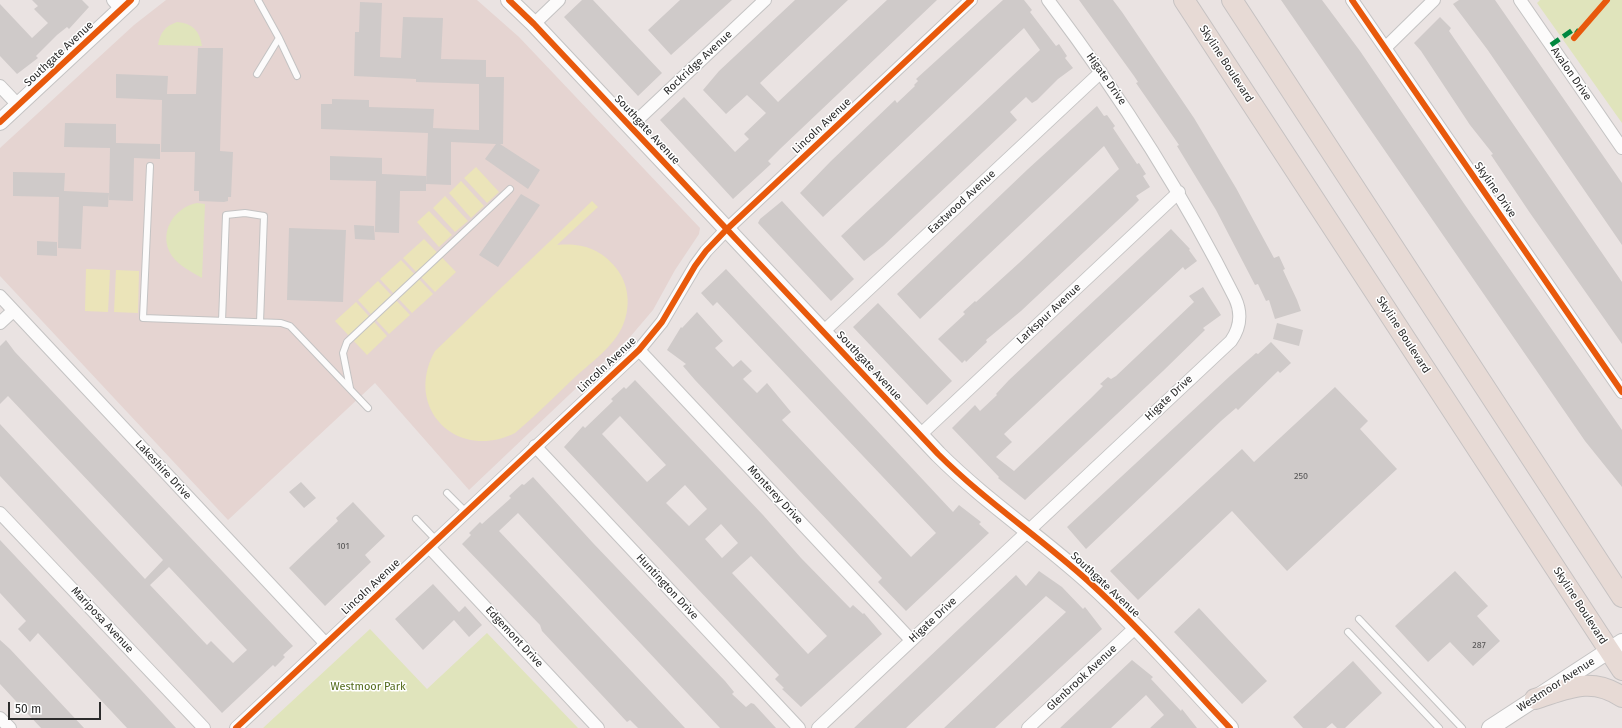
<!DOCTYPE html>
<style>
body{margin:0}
#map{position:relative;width:1622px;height:728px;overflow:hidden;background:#eae3e2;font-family:"Fira Sans",sans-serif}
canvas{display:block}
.scale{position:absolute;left:8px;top:702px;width:93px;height:18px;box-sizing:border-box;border:2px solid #2c2c2c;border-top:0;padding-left:5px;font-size:12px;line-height:14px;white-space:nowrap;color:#2c2c2c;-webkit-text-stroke:3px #fff;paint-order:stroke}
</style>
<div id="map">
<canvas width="1622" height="728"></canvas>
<div class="scale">50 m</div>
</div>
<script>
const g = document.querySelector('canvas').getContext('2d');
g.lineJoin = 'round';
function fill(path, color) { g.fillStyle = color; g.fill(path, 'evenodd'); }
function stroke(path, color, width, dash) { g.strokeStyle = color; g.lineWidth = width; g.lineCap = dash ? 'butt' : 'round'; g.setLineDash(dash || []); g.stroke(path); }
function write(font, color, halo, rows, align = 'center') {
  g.font = font + ' "Fira Sans",sans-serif'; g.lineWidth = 3; g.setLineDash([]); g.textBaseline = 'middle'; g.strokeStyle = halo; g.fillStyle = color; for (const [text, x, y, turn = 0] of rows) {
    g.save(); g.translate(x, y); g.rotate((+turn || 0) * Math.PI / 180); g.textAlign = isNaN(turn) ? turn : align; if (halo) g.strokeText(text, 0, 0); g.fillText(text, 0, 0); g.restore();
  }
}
fill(new Path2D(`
 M166,0H477L519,37L700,228L699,234L675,270L653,310L630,337L469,490L375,383L228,520L0,276V148L134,25Z`), '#e5d4d1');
fill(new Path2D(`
 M1540,0H1622V123L1537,3Z
 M177,22C192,23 200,31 202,46L158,45C160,33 165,26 177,22Z
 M197,203L205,204L202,278C192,272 179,266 172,256C157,234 174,207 197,203Z
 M370,629L427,689L487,633L578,728H263Z`), '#e0e4bc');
fill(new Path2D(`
 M476,167L499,192L487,203L464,178Z
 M461,181L484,206L471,218L449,193Z
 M445,196L468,221L455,232L433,208Z
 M592,201L598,207L557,245C581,243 600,248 616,268C629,284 631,306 623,325C614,347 590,363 573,379C554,397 535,416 515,433C457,462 403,408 435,351Z
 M429,211L452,235L439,247L417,222Z
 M424,239L456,272L435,292L403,258Z
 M401,260L433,294L412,313L380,279Z
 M86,269L110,270L108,312L85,311Z
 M116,270L139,271L138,313L114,312Z
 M378,281L410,315L389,334L358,300Z
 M356,302L387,336L367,355L335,321Z`), '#ebe4b9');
fill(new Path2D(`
 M32,0H82L89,7L69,29L67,27L57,35L36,56L38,58L17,74L0,56V4L32,38L48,23L34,9L38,6Z
 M582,0H593L662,73L638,96L564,17Z
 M680,0H732L671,55L648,30Z
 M795,0H848L760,83L778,102L887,0H937L780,149L768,161L771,164L733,199L660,120L684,97L735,152L749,139L744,134L766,113L747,95L726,114L703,90L719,71Z
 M1003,0H1024L1032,10L1030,12L1056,46L1059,44L1067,56L1065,58L1073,68L1058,79L1037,100L1032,103L1026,97L1010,112L1017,120L883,246L864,261L841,236L1040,50L1024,28L823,217L800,193L831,161L895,100L897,103L915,86L914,85L918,81L916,79Z
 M1079,0H1113L1122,12L1194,118L1236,188L1274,258L1279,256L1285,269L1283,270L1297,300L1301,311L1275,319L1269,300L1266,301L1258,284L1255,285L1216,210L1177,146L1179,145L1136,83L1138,82L1134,76Z
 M1281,0H1322L1360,51L1465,205L1622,430V487L1585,441Z
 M1459,0H1495L1622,183V245L1487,49L1453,4Z
 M360,2L382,3L380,57L401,58L403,17L443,18L441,59L486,60V77H504L503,144H500L540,170L528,189L485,159L496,144L451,142V185L426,184L428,133L321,129V104H332V99L369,100V107L434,109L433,128L479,130V84L416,82V79L354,76L355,32H359Z
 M1440,17L1451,28L1449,31L1622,282V344L1530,213L1491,155L1493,154L1470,125L1421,51L1414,43Z
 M198,48H223L220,151L233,152L231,197H228V201L224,202L199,201V191H194L195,152H161L162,100L116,98V74L168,76L167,94H196Z
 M1097,106L1104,116L1107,115L1115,126L1113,128L1137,164L1139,163L1146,174L1143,176L1150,187L1136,196L1139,200L1132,207L1021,311L986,340L987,342L966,362L965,360L962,363L938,339L965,314L963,312L975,301L976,302L1019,263L1119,169L1104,146L920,319L897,294L1028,169Z
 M65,123L116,124V143L160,144V159L134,158L133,201L109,200L110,148L64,147Z
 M330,156L382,158V174L426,176V191H400L399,233L375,232L376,181L330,180Z
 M13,172L65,173L64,191L109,193L108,207L83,206L81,249L58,248L59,197L13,196Z
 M521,194L540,205L498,267L479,255Z
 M782,201L854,279L831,301L758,223L760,219Z
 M354,225L374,226L375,240L355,239Z
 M289,228L346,230L343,302L287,300Z
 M1171,229L1190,249L1189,250L1197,261L1185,270L1183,267L1004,434L1012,442L996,457L1014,471L1090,399L1103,386L1100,384L1108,377L1111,379L1116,376L1194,302L1189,296L1203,287L1221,315L1203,328L1205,330L1163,371L1025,500L998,478L999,477L952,428L975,405L980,411L997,395L996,394L1009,380Z
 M37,241L57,242V256L37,255Z
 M726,269L953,512L959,505L981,522L979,524L989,533L906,611L878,582L882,578L695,380L683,366L686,364L667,350L681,327L682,328L697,312L723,341L715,348L733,367L741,360L752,371L743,379L757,393L767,383L791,412L782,420L911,557L936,533L717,302L713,306L701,293Z
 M878,303L952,381L927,405L853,327Z
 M1277,323L1303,330L1299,346L1273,339Z
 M6,340L15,352L293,646L283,655L285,657L275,667L273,665L222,713L0,476V424L145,579L163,560L8,396L0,404V346ZM169,567L247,650L233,663L211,641L207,645L150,585Z
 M1271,342L1291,363L1280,373L1278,371L1238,410L1236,408L1221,421L1086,549L1067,527L1230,376L1256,353L1258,354Z
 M635,380L763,515L801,558L850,608L853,605L863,614L864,613L882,634L801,707L782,689L784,688L775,679L779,675L564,447L583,426L585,428L613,401L611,399L624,387L626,389ZM620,416L666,465L647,482L602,434ZM685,485L707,509L689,526L666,503ZM721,524L738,543L722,558L705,539ZM751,556L827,636L808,654L732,573Z
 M1335,387L1368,421L1360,429L1397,469L1287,571L1232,511L1138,600L1110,571L1242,449L1254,462Z
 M533,477L593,543L725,681L734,692L732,694L746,707L751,703L754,704L776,728H720L518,513L499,531L685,728H638L630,720L627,722L542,631L540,625L462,544L471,535L469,533L480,522L482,524L511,498L509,496L522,484L524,485Z
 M301,482L316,498L304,508L289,492Z
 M353,502L385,536L365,555L371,562L325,606L289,568L338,521L336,518Z
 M0,540L130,678L176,728H127L38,633L30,642L18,629L26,621L0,593Z
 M1039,571L1062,587L1083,609L1085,607L1102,629L995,728H944L1066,612L1046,596L906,728H854L1016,575L1026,586Z
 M1455,571L1488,606L1477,616L1500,641L1473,666L1450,642L1428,662L1395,626Z
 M433,584L459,612L465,606L482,625L469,637L454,620L423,650L395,619Z
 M1199,608L1267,681L1242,704L1174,632Z
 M0,640L10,649L84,728H41L0,684Z
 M1132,660L1153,677L1151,679L1181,711L1182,709L1197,728H1150L1164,715L1146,695L1111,728H1060Z
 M1353,661L1382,693L1345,728H1337L1332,723L1326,728H1303L1293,717Z`), '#cfcac9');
const service = new Path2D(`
 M279,38L297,76
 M257,74L279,38L258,0
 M150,166L143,318L281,323L290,326L368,408
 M222,321L226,215L245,213L264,216L260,322
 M350,388L343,353L347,342L510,189
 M447,493L466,512
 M416,519L436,540
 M1359,619L1462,728
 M1348,632L1439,728`);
const minor = new Path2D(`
 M113,0L121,9
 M1352,0L1622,392
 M1520,0L1622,148
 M534,24L559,0
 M1385,48L1434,0
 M0,86L18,105
 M630,127L765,0
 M0,296L326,644
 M0,323L13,311
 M823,332L1101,72
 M639,350L911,640
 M920,435L1179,192
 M535,446L799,728
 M0,513L204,728
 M429,547L598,728
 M0,718L10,728
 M236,728L639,350L662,322L695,266L706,251L726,230L971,0
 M818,728L1231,341C1240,328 1242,313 1235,298C1182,192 1119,94 1048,0
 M1028,728L1136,627`);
const tertiary = new Path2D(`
 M509,0L534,24L938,454C984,500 1038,536 1087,580C1138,626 1183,678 1230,728
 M0,122L131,0
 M1490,728L1622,642`);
const primary = new Path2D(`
 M1184,0L1622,670
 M1232,0L1622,597
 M1535,699C1567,689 1591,676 1622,697`);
stroke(service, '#c4c3c3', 8);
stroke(minor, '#c4c3c3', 14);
stroke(tertiary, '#c4c3c3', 18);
stroke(primary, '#c6c2c2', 22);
stroke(service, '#fcfbfb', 6);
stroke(minor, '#fcfbfb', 12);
stroke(tertiary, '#fcfbfb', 16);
stroke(primary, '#e7dad5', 20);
stroke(new Path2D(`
 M1551,45L1574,29L1578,32`), '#00873e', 5, [10, 5]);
stroke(new Path2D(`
 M509,0L534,24L938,454C984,500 1038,536 1087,580C1138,626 1183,678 1230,728
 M1352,0L1622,392
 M1574,38L1607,0
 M0,122L131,0
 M236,728L639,350L662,322L695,266L706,251L726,230L971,0`), '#e8590c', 6);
write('9px', '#565555', null, [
 ["250",1301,476],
 ["101",343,546],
 ["287",1479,645]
]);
write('11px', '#2c2c2c', '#fff', [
 ["Southgate Avenue",59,54,-43],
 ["Rockridge Avenue",698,63,-43],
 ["Skyline Boulevard",1226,64,57],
 ["Avalon Drive",1571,74,55],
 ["Higate Drive",1106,79,55],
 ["Lincoln Avenue",822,126,-43],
 ["Southgate Avenue",647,130,47],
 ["Skyline Drive",1495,190,55],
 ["Eastwood Avenue",962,202,-43],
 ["Larkspur Avenue",1049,314,-43],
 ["Skyline Boulevard",1403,335,57],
 ["Lincoln Avenue",607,365,-43],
 ["Southgate Avenue",869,366,47],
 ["Higate Drive",1169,398,-43],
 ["Lakeshire Drive",163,470,47],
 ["Monterey Drive",775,495,47],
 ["Southgate Avenue",1105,585,43],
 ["Lincoln Avenue",371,587,-43],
 ["Huntington Drive",667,587,47],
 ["Skyline Boulevard",1580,606,57],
 ["Mariposa Avenue",102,620,47],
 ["Higate Drive",933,620,-43],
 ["Edgemont Drive",514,637,47],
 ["Glenbrook Avenue",1082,678,-43],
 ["Westmoor Avenue",1556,685,-33]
]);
write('11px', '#536b1b', '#fff', [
 ["Westmoor Park",368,687]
]);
</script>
